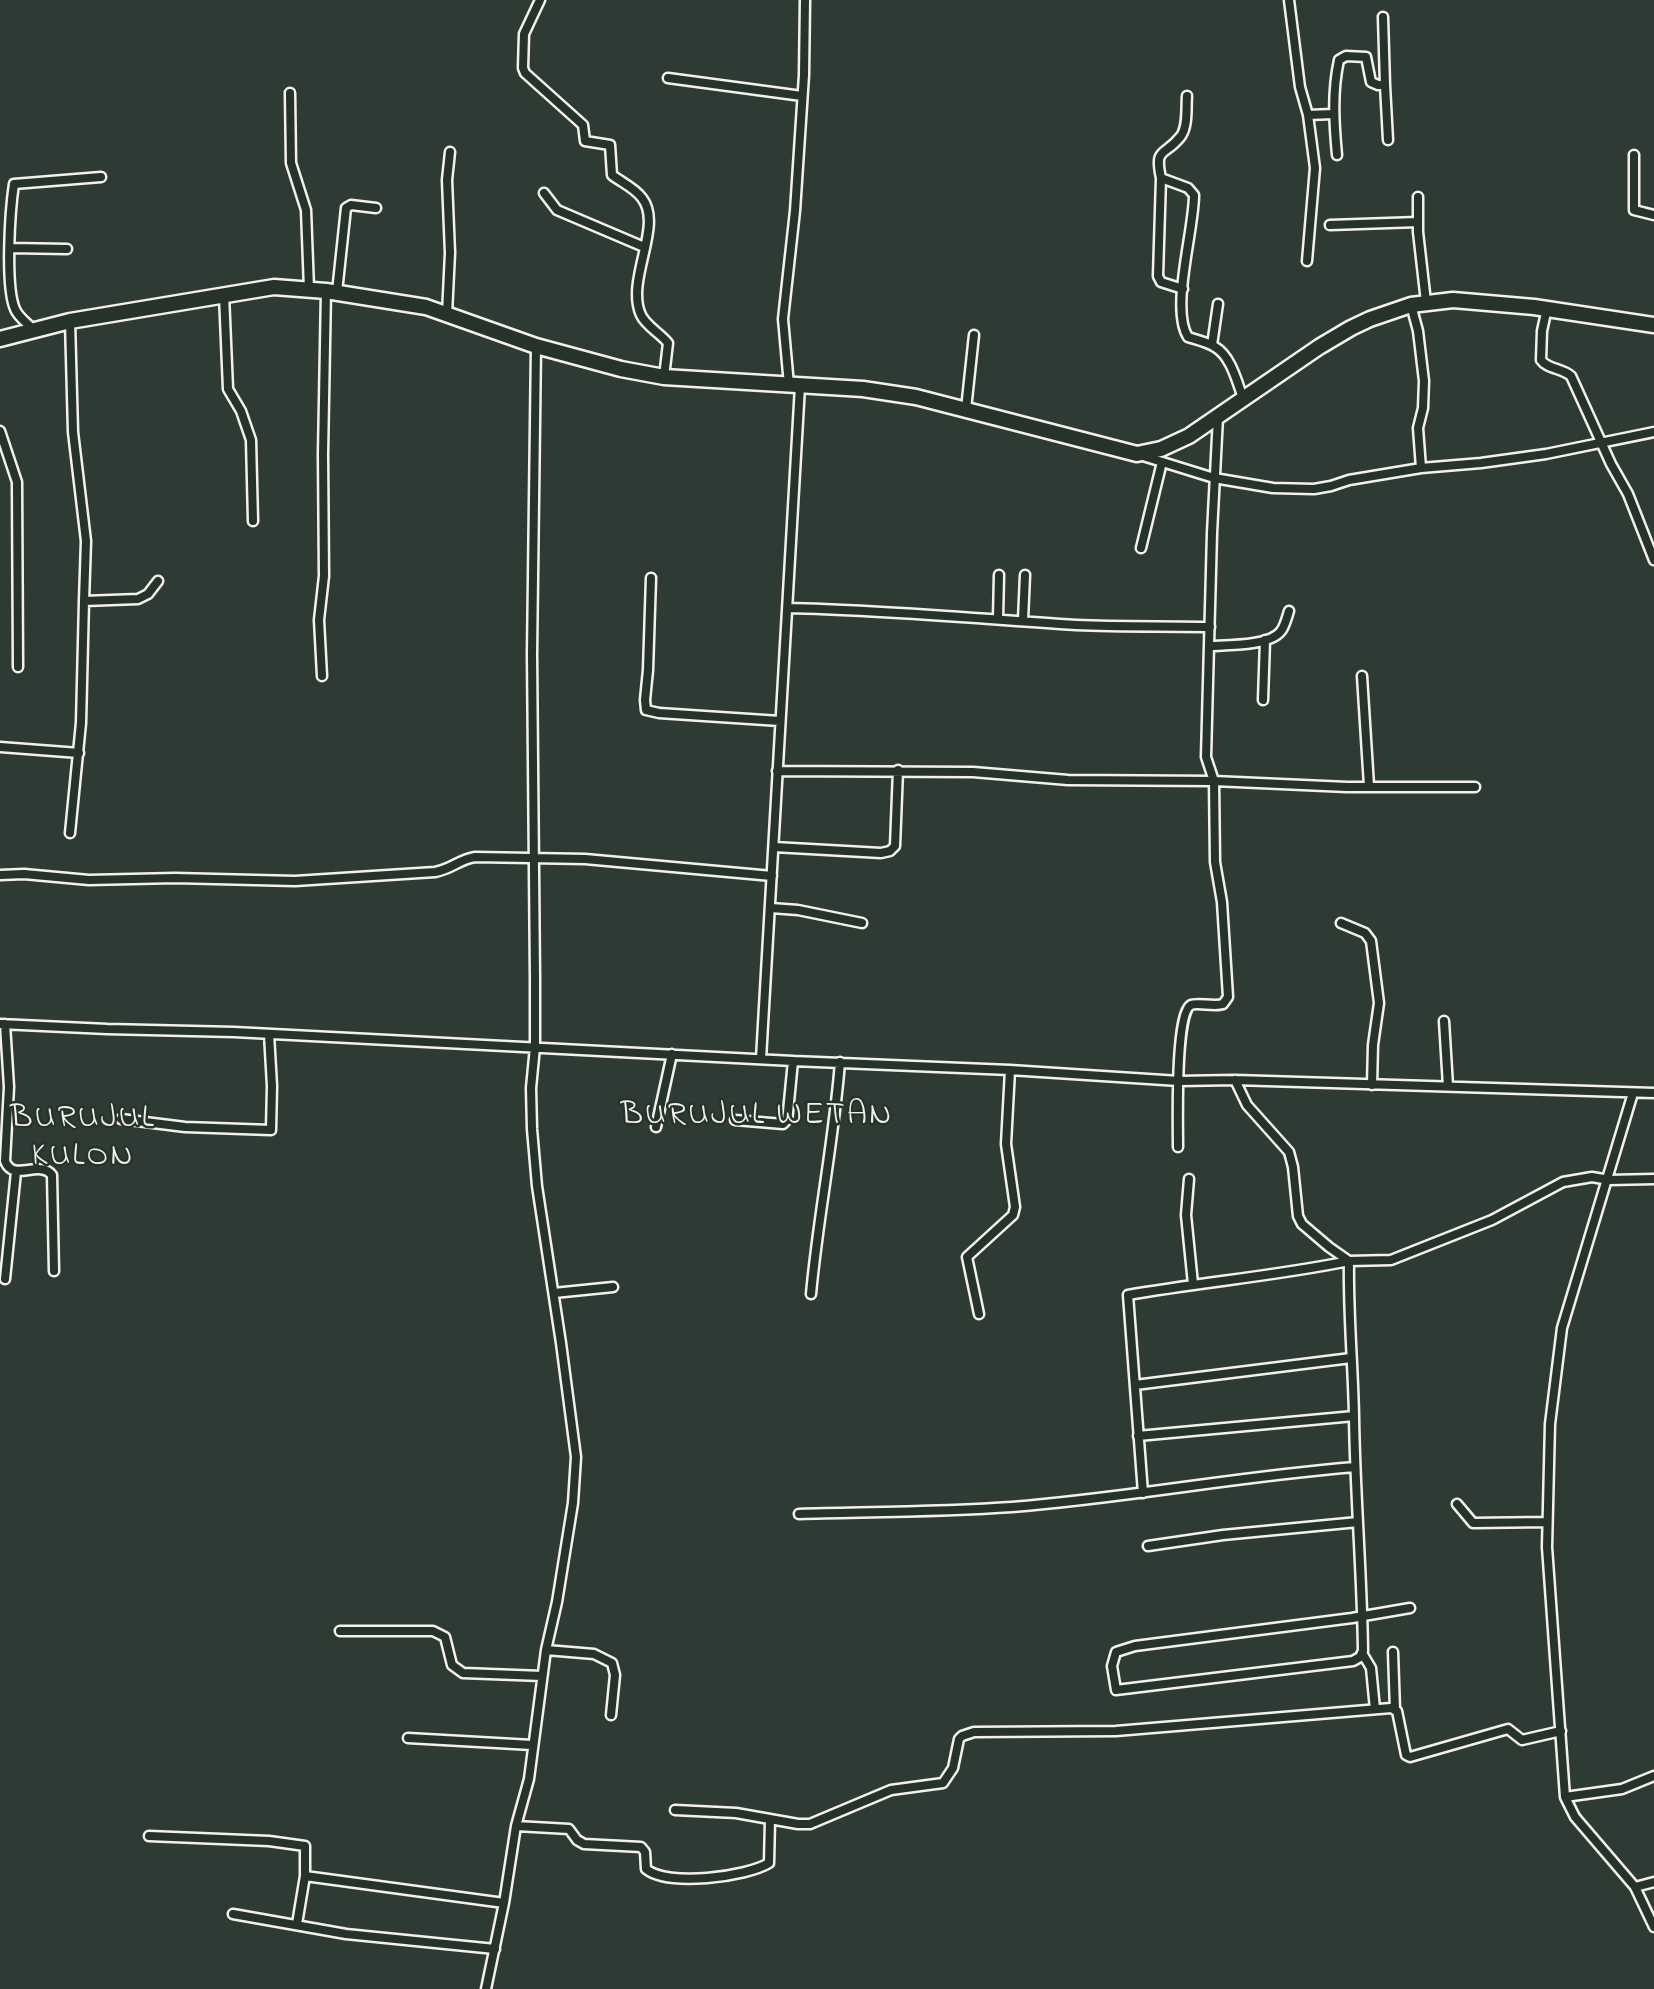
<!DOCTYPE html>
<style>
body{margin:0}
canvas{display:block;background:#2e3b34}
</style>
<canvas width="1654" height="1989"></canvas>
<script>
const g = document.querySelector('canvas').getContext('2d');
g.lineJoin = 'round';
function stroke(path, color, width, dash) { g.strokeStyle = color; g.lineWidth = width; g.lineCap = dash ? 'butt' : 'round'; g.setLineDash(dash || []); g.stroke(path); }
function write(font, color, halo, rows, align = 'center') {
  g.font = font + ' "Indie Flower",sans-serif'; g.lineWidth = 5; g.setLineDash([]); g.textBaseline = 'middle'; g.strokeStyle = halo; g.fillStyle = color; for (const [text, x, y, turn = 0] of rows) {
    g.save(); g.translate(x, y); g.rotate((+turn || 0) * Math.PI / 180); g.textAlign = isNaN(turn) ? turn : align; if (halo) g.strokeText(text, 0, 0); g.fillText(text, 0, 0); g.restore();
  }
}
const minor = new Path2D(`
 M540,0L524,34L523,68L525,73L583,125L585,141L610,145L612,175C621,182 635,188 642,198C664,226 625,280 641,315C646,326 660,333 668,343L664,377
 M1289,0L1300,87L1308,115L1315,168L1307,261
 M668,78L802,96
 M1385,85L1388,140
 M290,93L291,163L306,210L309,289
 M1187,96C1186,108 1188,126 1181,136C1165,157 1154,146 1161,178L1188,188L1194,195C1194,231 1170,309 1188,337C1197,340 1207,342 1215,347C1231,356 1237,382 1243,398
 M1308,115L1333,114
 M1337,155C1334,123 1332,92 1339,60L1346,56L1366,57L1371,82L1378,85H1385L1383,17
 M1634,155V210L1654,215
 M1161,178L1158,276L1161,282L1183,289
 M544,193L557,210L644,247
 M1418,197V232L1426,302
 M1330,225L1418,222
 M10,248L67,249
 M337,292L346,208L351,205L376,208
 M224,295L228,389L241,411L251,440L253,521
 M1411,305L1418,331L1424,381L1423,408L1418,428L1421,468
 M1547,308L1542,331L1541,360C1547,369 1562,368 1571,376L1611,464L1628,494L1654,560
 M447,314L450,253L447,180L450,152
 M70,321L73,432L86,541L84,601L138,599L148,594L158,581
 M33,329C27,323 18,317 15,309C5,286 10,210 14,184L101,177
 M1212,345L1218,304
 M789,385L783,319L795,211L804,75L805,0
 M966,409L974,335
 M0,431L17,482L18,667
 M1143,456L1214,478L1273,488L1314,489L1331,486L1349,480L1421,468L1481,463L1546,454L1654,432
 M1141,548L1162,462
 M651,578L648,670L645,700L646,710L659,713L780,721
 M788,608C885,610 980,619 1076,625C1121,627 1166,626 1210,627
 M998,618L999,575
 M1023,620L1025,575
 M1210,646C1228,645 1270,646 1281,631C1285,626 1287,617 1289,611
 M322,676L319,620L324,576L323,454L326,291
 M1362,676L1369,786
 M1263,700L1265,640
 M0,747L79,753
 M777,771L973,772L1068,780L1214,781L1347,787H1475
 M70,833L81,723L84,601
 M774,847L881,853L890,851L895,846L898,770
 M0,875L24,874L89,880L175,878L295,881L435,872C452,869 460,859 475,857L585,859L772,876
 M771,908L798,910L862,923
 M1341,923L1365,933L1371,941L1379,1003L1373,1045L1372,1085
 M1444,1021L1448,1086
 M0,1024L107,1029L234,1032L793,1061L1010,1070L1179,1081L1235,1080L1654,1093
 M5,1024L9,1087L5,1161C13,1183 39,1159 52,1175L54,1271
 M761,1059L800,386
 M1235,1080L1247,1105L1289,1152L1293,1167L1298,1216L1302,1224L1329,1247L1349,1261L1391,1260L1492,1220L1563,1182L1592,1177L1609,1180L1654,1179
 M1633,1093L1562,1328L1550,1424L1547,1547L1565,1797L1575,1817L1635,1887L1654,1882
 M121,1119L185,1127L271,1130L272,1086L269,1034
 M735,1120L783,1124L787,1120L788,1112L793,1061
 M656,1127L672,1054
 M1178,1147C1178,1126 1175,1013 1191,1005C1197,1002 1214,1007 1223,1004L1228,997L1222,902L1215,862L1214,781L1206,757L1212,533L1218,417
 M1189,1179L1186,1215L1193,1284
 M5,1279L16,1172
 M554,1293L613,1287
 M811,1294C818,1217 834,1140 840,1062
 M979,1314L967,1257L1013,1215L1015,1207L1006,1144L1010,1070
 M1135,1385L1351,1358
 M1138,1436L1354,1416
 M1143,1493L1128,1295C1202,1282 1276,1276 1349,1261C1348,1313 1353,1364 1354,1416C1355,1494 1362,1572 1363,1651L1360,1657L1353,1661L1116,1690L1112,1666L1116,1652L1135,1646L1352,1618L1410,1608
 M1457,1504L1473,1523L1547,1522
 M799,1514C870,1512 941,1512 1012,1507C1127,1498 1240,1476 1355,1467
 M1148,1546L1223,1535L1358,1522
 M340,1631H433L445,1637L452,1665L463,1673L542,1676
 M546,1650L594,1654L612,1663L615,1675L611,1715
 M1393,1652L1395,1710
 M1362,1653L1371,1668L1375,1709
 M408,1738L532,1745
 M1565,1797L1622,1789L1654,1776
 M675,1810L736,1813L798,1824H810L891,1790L943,1783L953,1768L959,1739L962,1736L974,1732L1116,1731L1391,1708L1397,1711L1406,1755L1410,1757L1508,1729L1522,1740L1561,1731
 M516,1826L569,1829L577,1840L584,1844L641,1847L645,1852L646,1869C668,1887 746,1877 769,1863L770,1820
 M149,1836L269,1841L305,1846V1876L297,1924
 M305,1876L504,1903
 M1635,1887L1654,1927
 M233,1914L346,1934L495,1949
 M486,1989L504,1903L516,1826L529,1779L546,1650L557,1602L573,1503L576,1457L561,1343L537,1186L532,1129L531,1088L535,1047V978L532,654L536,346`);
const trunk = new Path2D(`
 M0,339L70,321L274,287L326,291L426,307L536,346L621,369L664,377L863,389L916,397L1137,454L1161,449L1189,436L1319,347L1351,328L1370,319L1411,305L1453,300L1534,307L1654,325`);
stroke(minor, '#f4f1e8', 13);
stroke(trunk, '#f4f1e8', 19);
stroke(minor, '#26332d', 8);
stroke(trunk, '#26332d', 14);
g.letterSpacing = '2px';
write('33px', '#f4f1e8', '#26332d', [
 ["BURUJUL WETAN",757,1118],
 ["BURUJUL",83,1121],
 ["KULON",83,1159]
]);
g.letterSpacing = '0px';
</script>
